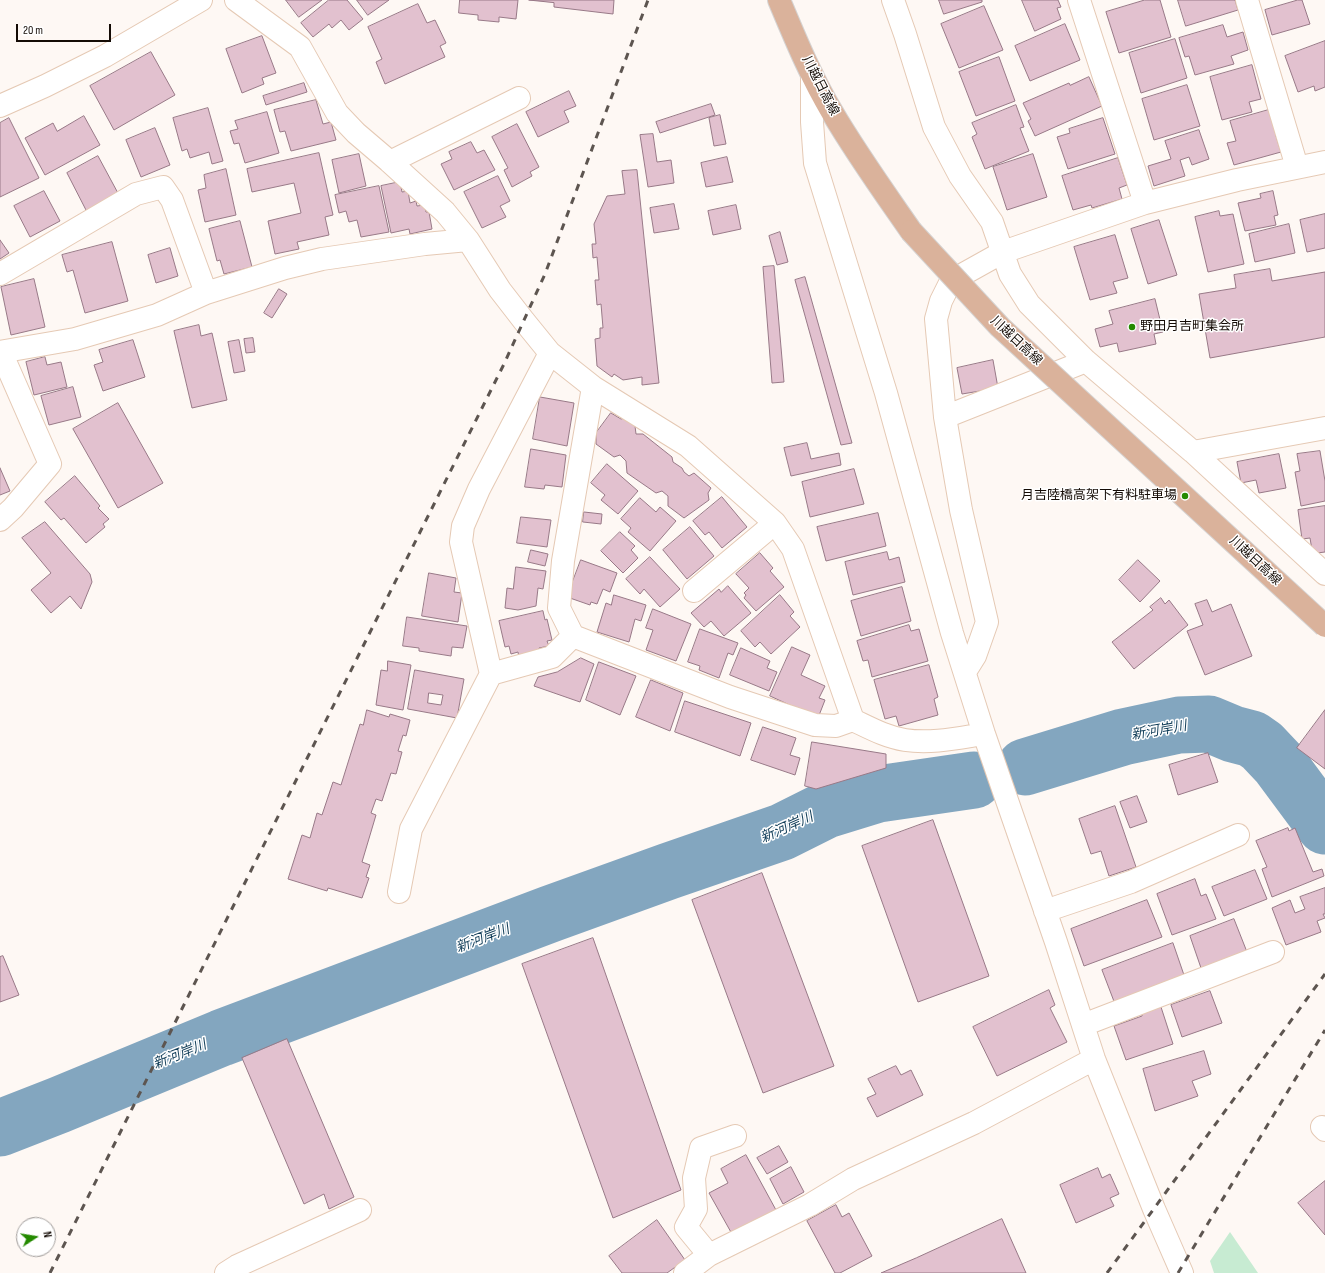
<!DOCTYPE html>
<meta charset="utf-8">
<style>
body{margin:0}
#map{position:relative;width:1325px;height:1273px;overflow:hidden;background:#fef8f4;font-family:"Sofia Sans Condensed",sans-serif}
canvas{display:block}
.north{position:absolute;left:16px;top:1217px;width:40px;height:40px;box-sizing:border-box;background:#fff;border:1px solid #a19d9b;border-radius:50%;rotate:78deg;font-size:11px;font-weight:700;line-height:16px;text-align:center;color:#140b05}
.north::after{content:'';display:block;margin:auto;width:14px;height:18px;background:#248a00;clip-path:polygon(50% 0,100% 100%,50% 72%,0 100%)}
.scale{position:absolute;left:16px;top:24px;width:95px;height:18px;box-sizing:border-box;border:2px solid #140b05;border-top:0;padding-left:5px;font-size:12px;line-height:14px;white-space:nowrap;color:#140b05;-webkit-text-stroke:3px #fff;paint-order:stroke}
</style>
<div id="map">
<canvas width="1325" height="1273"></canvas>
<div class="north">N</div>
<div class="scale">20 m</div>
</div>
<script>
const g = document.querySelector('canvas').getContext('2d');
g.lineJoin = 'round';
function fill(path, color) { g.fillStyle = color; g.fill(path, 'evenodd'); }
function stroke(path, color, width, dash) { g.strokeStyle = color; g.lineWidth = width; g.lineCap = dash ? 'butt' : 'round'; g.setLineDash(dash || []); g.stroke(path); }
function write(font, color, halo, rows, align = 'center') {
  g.font = font + ' "Sofia Sans Condensed","Noto Sans JP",sans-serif'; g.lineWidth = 3; g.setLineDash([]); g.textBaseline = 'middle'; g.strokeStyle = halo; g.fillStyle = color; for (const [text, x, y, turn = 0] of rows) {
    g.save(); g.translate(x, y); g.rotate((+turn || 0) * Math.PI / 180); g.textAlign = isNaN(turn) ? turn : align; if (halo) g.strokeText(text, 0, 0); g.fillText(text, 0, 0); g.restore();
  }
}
fill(new Path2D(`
 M1230,1232L1258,1273H1214L1210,1261Z`), '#c7ebd2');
stroke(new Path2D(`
 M1025,767L1123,737L1179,725L1209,724L1233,734L1252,739L1262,746L1279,764L1325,826
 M0,1128L59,1105L221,1038L550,914L669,871L782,832L826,810L878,794L974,780`), '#83a6bf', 57);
const building = new Path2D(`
 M286,0H322L299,17Z
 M329,0H347L363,19L349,30L341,20L332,28L329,24L313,37L301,23Z
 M357,0H389L368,15Z
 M460,0H518L516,19L499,17V22L478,20V15L459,13Z
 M529,0H614L613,14L554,7V3Z
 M939,0H982V2L944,14Z
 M1022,0H1058L1061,7L1057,8L1061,19L1035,31Z
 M1145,0H1160L1171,37L1119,53L1106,12Z
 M1178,0H1235L1238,10L1186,26Z
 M1298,0H1302L1310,24L1272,35L1265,10Z
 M418,4L427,23L435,20L446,43L440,46L445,57L385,84L376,62L382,59L368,27Z
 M984,6L1003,50L959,68L941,24Z
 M1065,24L1080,60L1030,81L1015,46Z
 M1223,25L1227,37L1243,32L1248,50L1231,56L1234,64L1195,75L1189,56L1185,57L1179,38Z
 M262,36L276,73L262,78L264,84L242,93L226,49Z
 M1175,39L1187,78L1141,93L1129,53Z
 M1325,41V87L1315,91L1314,86L1298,92L1285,56Z
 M151,52L175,95L114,130L90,86Z
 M999,57L1015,101L976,116L959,72Z
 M1252,65L1261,99L1249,102L1252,112L1222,120L1210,77Z
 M1089,77L1102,106L1035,136L1028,121L1031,119L1023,103L1069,83L1070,85Z
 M304,83L307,92L266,105L263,96Z
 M1187,85L1200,126L1154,140L1142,99Z
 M569,91L576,106L564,111L569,122L538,137L526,112Z
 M316,100L323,124L331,122L336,140L291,151L285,131L280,132L274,110Z
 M711,104L715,115L660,133L656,122Z
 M1016,105L1024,127L1020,128L1029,151L985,169L972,137L977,134L972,123Z
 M208,108L223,161L212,164L209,152L190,158L187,149L182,151L173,118Z
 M1272,109L1276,136L1281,152L1234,165L1227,143L1236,141L1230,121Z
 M267,112L279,153L245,163L239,143L234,144L230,131L238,129L235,121Z
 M720,115L726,144L714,146L709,118Z
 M84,116L100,145L45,175L25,138L53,123L57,131Z
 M9,118L39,178L0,197V123Z
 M1103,118L1115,154L1068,169L1057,137L1070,133L1069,129Z
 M517,124L539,167L530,172L532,176L512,187L504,170L508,168L492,137Z
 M155,128L170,165L141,177L126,140Z
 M1199,130L1209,159L1192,165L1189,157L1180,160L1185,176L1154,186L1148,166L1171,159L1165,141Z
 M653,134L657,162L671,160L674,183L648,187L640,135Z
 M471,142L477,153L484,150L495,170L454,190L441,164L452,159L449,152Z
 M319,153L333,215L325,217L329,235L297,242L299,249L275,254L268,221L301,213L294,183L252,192L247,169Z
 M359,154L366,186L339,193L332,160Z
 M1033,154L1047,197L1007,210L993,167Z
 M98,156L119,195L87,212L67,173Z
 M727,157L733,182L706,187L701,163Z
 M1118,158L1127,185L1119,188L1122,199L1092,208L1091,205L1073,210L1062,176Z
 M226,169L236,215L205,222L198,190L206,188L204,175Z
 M637,170L659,383L642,385V377L623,380L614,374L612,377L597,366L595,339L600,338V328H603L601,304L597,305L595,280H599L597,257L593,258L592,244H596L594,224L607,196L625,194L622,171Z
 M498,176L510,201L500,206L506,217L482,228L464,192Z
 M400,182L402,192L408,191L410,203L416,201L417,206L424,205L426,212H429L432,229L410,234L409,229L391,233L381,186Z
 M379,186L389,232L361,237L357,220L349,222L346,211L339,213L335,195Z
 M44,191L60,221L30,237L14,206Z
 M1273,191L1278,215L1274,216L1276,225L1245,231L1238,203L1261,198L1260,194Z
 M674,204L679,229L654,233L650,208Z
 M736,205L741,229L713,235L708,211Z
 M1219,211L1220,216L1233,214L1244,264L1208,272L1195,217Z
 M1325,214V248L1307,252L1300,220Z
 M1159,220L1177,275L1148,284L1131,229Z
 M240,221L252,267L224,274L220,260L217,261L209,229Z
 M1289,224L1295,253L1255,262L1249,234Z
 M780,232L788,262L777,265L769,236Z
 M1115,235L1128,278L1113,282L1117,293L1090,300L1074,247Z
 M0,240L9,253L0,259Z
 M112,242L128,301L85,313L73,270L67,272L62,255Z
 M170,248L178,276L156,283L148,255Z
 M774,266L784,382L772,383L763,267Z
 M1270,269L1272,281L1325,272V337L1210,358L1199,294L1236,288L1234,275Z
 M805,277L852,443L841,445L795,280Z
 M34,279L45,327L11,335L1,287Z
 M279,289L287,294L272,318L264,313Z
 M1155,299L1163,332L1154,334L1156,344L1119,352L1117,343L1100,347L1095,329L1113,324L1109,311Z
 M199,325L201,336L212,333L227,400L192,408L174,331Z
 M253,338L255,352L246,353L244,339Z
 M133,340L145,377L103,391L94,365L103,362L99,350Z
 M239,340L245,371L234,373L228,342Z
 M45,357L47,365L61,362L67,387L34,395L26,362Z
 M993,360L998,388L962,394L957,368Z
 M73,387L81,417L49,425L41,396Z
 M540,397L574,403L567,446L533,439Z
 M118,403L163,483L118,508L73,429Z
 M611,413L621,419L625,418L635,426L636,434H643L672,457L673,462L682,468L684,472L689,476L694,473L711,488L708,493L709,500L684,518L668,506V496L662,491L656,493L627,473L626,461L620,455L614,457L596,444V433Z
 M807,443L811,459L839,453L841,465L791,476L784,448Z
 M531,449L566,455L562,487L545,485L544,489L525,487Z
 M1320,451L1325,481V501L1301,506L1295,472L1300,471L1297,454Z
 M1279,454L1286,488L1259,493L1256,480L1241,483L1237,462Z
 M607,464L638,491L618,514L601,500L605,495L591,483Z
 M0,468L10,491L0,495Z
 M854,469L864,504L810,517L802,482Z
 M75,476L100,506L98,508L109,519L103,524L105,527L86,543L64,518L61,520L45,502Z
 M722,497L747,527L722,548L709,532L705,535L693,521Z
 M640,498L656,512L660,507L676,521L650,551L628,532L631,528L621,519Z
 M1325,506V552L1317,553L1312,550L1310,538L1302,539L1298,510Z
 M584,512L602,514L601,524L583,522Z
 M878,513L886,546L826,561L817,527Z
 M521,517L551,520L547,547L517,543Z
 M45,522L90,574L92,582L81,609L70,596L51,613L31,590L51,573L22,538Z
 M690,527L714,556L687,579L663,550Z
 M620,532L635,546L631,550L638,558L623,573L601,551Z
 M531,550L548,554L545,566L528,562Z
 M887,552L889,560L899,557L905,582L853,595L845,562Z
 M760,553L773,568L770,571L784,587L756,611L744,598L746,595L744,593L749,588L736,574Z
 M650,557L680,589L660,607L644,589L640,594L626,579Z
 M581,560L617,573L610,592L603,589L597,604L591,602L590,605L567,597Z
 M1138,560L1160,581L1140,602L1119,580Z
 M516,567L546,571L543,589L538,588L536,606L518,610L505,608L507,588L513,589Z
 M429,573L456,578L454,592L462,593L458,622L422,616Z
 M728,586L751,613L724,636L711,621L704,627L691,613L719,589L721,592Z
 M902,587L911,621L861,636L851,601Z
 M614,595L646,605L641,621L635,619L629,642L597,632L606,603L611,605Z
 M780,595L794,612L790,616L800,627L771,654L760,642L755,647L741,631Z
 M1161,598L1165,604L1169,600L1188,625L1134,669L1112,642L1153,610L1150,607Z
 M1207,600L1212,612L1231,604L1252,656L1205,675L1187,631L1203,625L1195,604Z
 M653,609L691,624L676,661L646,650L653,630L646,628Z
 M543,611L545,620L547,619L552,640L547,641L549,646L539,648L540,653L519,658L518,652L511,654L509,646L505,647L499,621Z
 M407,617L467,626L463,648L452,647L451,656L419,651V648L403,646Z
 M909,625L911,631L919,629L928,661L872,677L868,660L863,661L857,641Z
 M700,629L738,643L733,655L728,653L719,678L699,670L700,666L688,662Z
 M792,647L810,655L801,675L825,686L819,698L825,700L818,718L770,696Z
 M741,648L770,661L767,668L777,672L769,691L730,675Z
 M581,658L594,664L580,702L534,686L538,677L557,672Z
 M388,661L411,665L403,710L376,705L381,670L387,671Z
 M599,662L636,676L620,715L586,700Z
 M929,665L938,697L934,699L938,715L899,726L896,716L885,719L874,680Z
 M415,670L464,679L457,718L408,709ZM429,693L443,695L441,705L428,703Z
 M651,680L683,693L670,731L636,717Z
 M685,701L751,723L740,756L675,732Z
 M367,710L389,717L390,714L410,720L406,736L403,735L398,751L402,752L396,774L391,773L382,801L376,799L371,813L376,815L362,862L370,865L366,877L369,878L362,898L328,888L327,891L288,879L302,835L310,838L317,813L322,815L333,782L341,785L360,724L363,725Z
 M1325,710V769L1297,748Z
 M763,727L796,738L790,755L800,758L795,775L751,760Z
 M812,742L886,754V768L816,789L805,786Z
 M1208,753L1218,782L1178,795L1169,765Z
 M1137,796L1147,822L1130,828L1120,802Z
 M1115,806L1136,867L1109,876L1101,851L1091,854L1079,819Z
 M933,820L989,976L918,1002L862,846Z
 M1288,828L1289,831L1295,828L1313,872L1322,869L1324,876L1272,897L1262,869L1267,867L1256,841Z
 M1255,870L1267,899L1224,916L1212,887Z
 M762,873L834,1066L763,1093L692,900Z
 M1195,879L1201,896L1206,894L1216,919L1172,935L1157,894Z
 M1325,888V914H1323L1325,918L1317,921L1321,932L1286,945L1272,908L1290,900L1295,913L1305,909L1300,897Z
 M1147,900L1162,937L1084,966L1071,929Z
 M1234,919L1247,952L1201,968L1190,936Z
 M593,938L681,1190L613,1218L522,964Z
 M1173,943L1185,978L1115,1004L1102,970Z
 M3,956L19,995L0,1002V957Z
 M1049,990L1055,1005L1050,1008L1067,1042L997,1076L973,1027Z
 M1210,991L1222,1023L1182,1037L1171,1005Z
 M1161,1007L1173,1044L1126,1060L1114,1026L1142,1016V1013Z
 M287,1039L354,1197L329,1209L324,1194L304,1204L242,1058Z
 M1204,1051L1211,1074L1192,1081L1198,1096L1155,1111L1143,1069Z
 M896,1066L901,1075L911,1070L923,1095L877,1117L867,1098L876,1094L868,1079Z
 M779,1146L788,1162L767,1174L757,1158Z
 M746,1155L776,1210L732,1234L709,1193L728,1183L721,1169Z
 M791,1167L804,1192L783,1204L770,1179Z
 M1098,1168L1102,1178L1110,1174L1119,1194L1110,1198L1114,1206L1076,1223L1060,1185Z
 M1325,1181V1235L1298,1203Z
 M836,1205L842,1217L849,1213L872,1256L840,1273H835L807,1221Z
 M1002,1219L1026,1273H881L916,1258Z
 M657,1220L685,1260L667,1273H622L609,1256Z`);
fill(building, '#e2c1cf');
stroke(building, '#987987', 1);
const minor = new Path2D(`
 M236,0L300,47L337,113L356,133L390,162L445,212L468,240L500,290L524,321L550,353L593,387L688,446L775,523L793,549L853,720C870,728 886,737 905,740C931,744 958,738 984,734
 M893,0L905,34L934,127L960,176L992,222L1010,274L1029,304L1086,361L1193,452L1325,574
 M1079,0L1145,203
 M1247,0L1297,167
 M812,75V122L815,163L886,393L952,633L984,734L1056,942L1094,1059L1154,1209L1182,1273
 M0,106L45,86L105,56L201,0
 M390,162L519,98
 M0,274L136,194L163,187L172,200L206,293
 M0,352L75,339L157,315L206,293L285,268L322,259L425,244L468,240
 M593,387L563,561L559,608L573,636L730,697L815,725L836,726L853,720
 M945,417L1086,361
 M1193,452L1325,428
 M0,520L13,508L50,464L1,352
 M694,591L775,523
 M965,672L975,656L987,622L961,510L945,417L936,319L941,301L951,281L1003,252L1145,203L1237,180L1325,162
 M491,674L552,657L573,636
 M399,892L411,829L491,674L461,542L463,526L479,489L550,353
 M1045,911L1131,882L1238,835
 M1083,1025L1273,952
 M1322,1127L1325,1130
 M709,1255L686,1227L696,1209L694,1178L701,1148L735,1136
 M226,1273L237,1266L360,1210
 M685,1273L709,1255L810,1205L853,1179L974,1123L1094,1059`);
const major = new Path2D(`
 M779,0C795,38 811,77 832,112C856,153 884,192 911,231`);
stroke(minor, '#e5c9b4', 24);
stroke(major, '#d5d3d2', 24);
stroke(minor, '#fff', 22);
stroke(major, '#dab29b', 22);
stroke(new Path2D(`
 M50,1273L504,364L545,274L648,0
 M1107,1273L1325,974
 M1178,1273L1325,1030`), '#5d5550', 3, [7, 7]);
const majorBridge = new Path2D(`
 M911,231L1000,327L1325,626`);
stroke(majorBridge, '#d5d3d2', 24, []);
stroke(majorBridge, '#dab29b', 22);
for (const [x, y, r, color] of [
 [1132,327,4,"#248a00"],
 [1185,496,4,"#248a00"]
]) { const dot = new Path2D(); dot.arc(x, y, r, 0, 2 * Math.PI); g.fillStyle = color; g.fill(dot); stroke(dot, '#fff', 1.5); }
write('13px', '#140b05', '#fff', [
 ["川越日高線",820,86,63],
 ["川越日高線",1016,341,43],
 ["川越日高線",1255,561,43]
]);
write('13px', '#140b05', '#fff', [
 ["野田月吉町集会所",1140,327],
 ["月吉陸橋高架下有料駐車場",1177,496,"right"]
], 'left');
write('italic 14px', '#123e59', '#fff', [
 ["新河岸川",1159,731,-10],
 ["新河岸川",787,828,-24],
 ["新河岸川",483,939,-21],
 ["新河岸川",180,1055,-22]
]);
</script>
